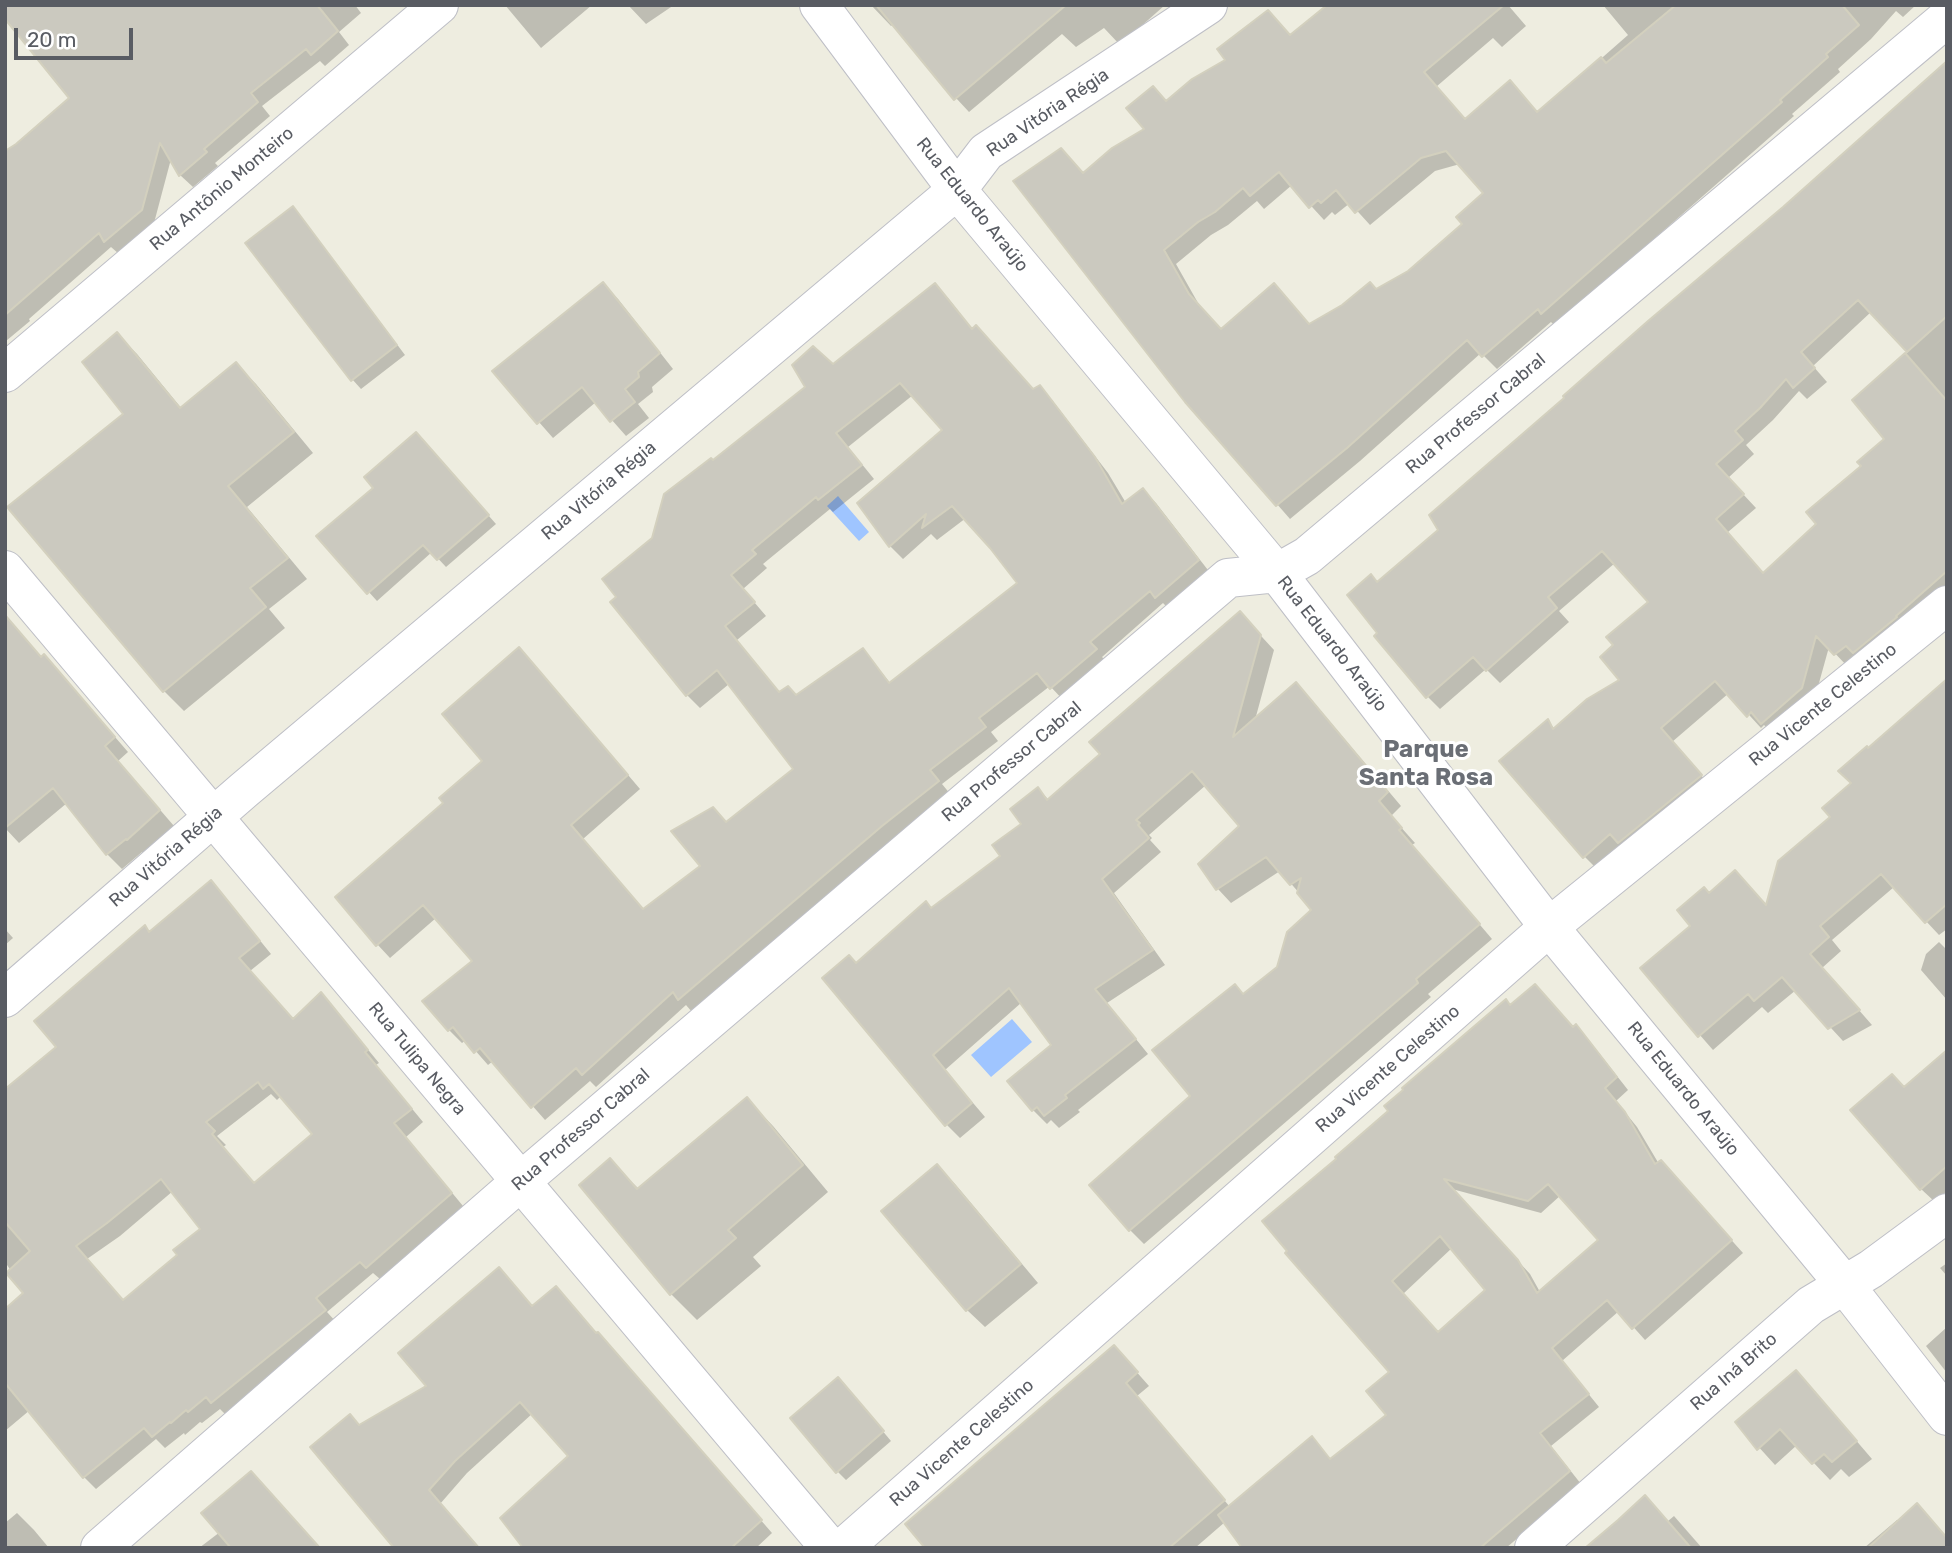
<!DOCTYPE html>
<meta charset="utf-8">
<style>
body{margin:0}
#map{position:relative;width:1952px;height:1553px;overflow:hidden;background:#eeede0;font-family:Rubik,sans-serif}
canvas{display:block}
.frame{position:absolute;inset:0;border:7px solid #595c63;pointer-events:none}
.scale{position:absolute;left:14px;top:28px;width:119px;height:32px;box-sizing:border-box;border:4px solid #595c63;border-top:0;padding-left:9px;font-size:21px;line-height:24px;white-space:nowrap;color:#595c63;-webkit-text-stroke:5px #fff;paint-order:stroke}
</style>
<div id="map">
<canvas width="1952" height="1553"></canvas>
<div class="frame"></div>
<div class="scale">20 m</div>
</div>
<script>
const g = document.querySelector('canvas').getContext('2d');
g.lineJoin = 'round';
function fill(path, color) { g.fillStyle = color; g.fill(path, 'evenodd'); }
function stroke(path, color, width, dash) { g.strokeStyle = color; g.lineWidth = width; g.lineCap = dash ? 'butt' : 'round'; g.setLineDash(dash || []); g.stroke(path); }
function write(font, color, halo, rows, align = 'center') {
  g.font = font + ' Rubik,sans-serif'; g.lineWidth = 6; g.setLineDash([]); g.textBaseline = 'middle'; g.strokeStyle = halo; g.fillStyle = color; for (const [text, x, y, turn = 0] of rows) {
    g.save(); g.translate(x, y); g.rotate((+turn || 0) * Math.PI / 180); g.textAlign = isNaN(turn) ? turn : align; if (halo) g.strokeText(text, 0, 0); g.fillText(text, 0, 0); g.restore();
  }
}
fill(new Path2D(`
 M838,496L869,532L859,541L827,506Z
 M1012,1019L1032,1042L991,1077L971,1055Z`), '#9fc5ff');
fill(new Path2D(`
 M19,5H355L361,13L339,32L349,45L325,66L320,61L262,106L270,116L215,163L218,166L193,187L180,175L171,159L154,223L119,254L111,247L29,319L30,321L6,341L5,344V166L72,98Z
 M505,5H592L541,48Z
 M628,5H674L646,24Z
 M871,5H1165L1120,45L1104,28L1076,47L1062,34L969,112L956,98L894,24L891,26Z
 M1330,5H1508L1526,26L1502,47L1493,38L1436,87L1466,121L1538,114L1628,35L1603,5H1916L1903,17L1896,11L1871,39L1838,69L1840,72L1792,114L1794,116L1555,326L1551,322L1497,369L1481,353L1360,461L1290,519L1187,401L1084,174L1147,130L1167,102L1291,37ZM1460,164L1486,193L1464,224L1409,272L1310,325L1274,285L1222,331L1202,310L1176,264L1211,235L1228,225L1257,201L1264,209L1292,185L1324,220L1332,212L1335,215L1350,203L1370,225L1435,171Z
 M1947,63V595L1848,667L1829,647L1814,701L1775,735L1764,725L1761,728L1729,693L1672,742L1713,789L1597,869L1584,856L1548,722L1555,729L1622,681L1616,645L1650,602L1615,563L1559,611L1569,622L1500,683L1486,669L1440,709L1427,696L1379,634L1378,584L1440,531L1784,208ZM1871,312L1908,352L1854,400L1887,439L1863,466L1819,524L1764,574L1728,532L1756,508L1728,478L1754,454L1746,445L1773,420L1799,391L1807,399L1827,382L1813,366Z
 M302,218L405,355L361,389L352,379Z
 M603,284L618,299L673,369L652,387L653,392L638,404L649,418L626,436L596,402L553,438L494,371Z
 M935,285L948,298L973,330L1034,391L1039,387L1052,400L1108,473L1126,503L1143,490L1156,503L1211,574L1170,610L1163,603L1102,657L1108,663L1064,701L1050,686L991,732L998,741L942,784L951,795L692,1012L686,1005L596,1087L590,1081L545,1120L493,1061L488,1065L466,1040L462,1043L449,1030L474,961L436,918L390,958L377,944L446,804L484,761L532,662L640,789L583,839L644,911L702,866L727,824L795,769L729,684L700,708L687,695L619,597L654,539L713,462ZM913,395L945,431L890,546L903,559L931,534L937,540L966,518L1019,583L891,684L875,664L862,651L797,697L781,694L737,640L766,616L743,589L767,568L763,564L830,509L833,512L874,479L848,447Z
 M117,334L137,354L182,409L236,364L256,384L313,453L247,507L307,579L269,609L285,628L184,711L164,691Z
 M425,443L496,524L446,567L432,552L377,601L318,536L375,488Z
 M1240,613L1274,650L1255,720L1296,684L1310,698L1401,806L1391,816L1415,843L1412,845L1492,939L1428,994L1431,997L1144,1244L1130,1230L1193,1096L1244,996L1279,968L1314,910L1280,871L1231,903L1218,889L1200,865L1242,826L1206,785L1149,835L1152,838L1150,840L1161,852L1114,893L1165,965L1107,1003L1148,1054L1078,1110L1080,1112L1059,1128L1051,1120L1047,1124L1033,1110L1053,1045L1021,1003L945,1070L985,1117L960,1138L947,1125L857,965L1003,856L1023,824L1038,789L1049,800L1102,754Z
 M5,622L18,632L42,658L58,671L128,752L118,761L174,826L143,854L142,852L122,869L107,854L67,803L19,843L5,828Z
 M1947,682V929L1939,935L1894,887L1832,940L1841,951L1822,968L1872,1025L1843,1041L1796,990L1768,1013L1762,1007L1713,1050L1642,969L1693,926L1709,895L1768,907L1833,817L1853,783L1868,750Z
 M211,882L223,895L271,954L250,971L294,1021L321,995L333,1007L379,1063L376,1065L423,1122L406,1137L463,1206L380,1279L373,1273L327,1312L337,1323L225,1414L220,1409L202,1423L200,1422L185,1435L184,1433L165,1448L156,1439L96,1489L84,1477L30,1410L5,1431V1311L26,1293L5,1262V1092L58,1048L145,927L150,933ZM271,1094L277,1100L281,1096L314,1135L255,1184L223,1147L226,1145L217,1136ZM173,1191L202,1229L179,1255L124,1302L87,1259L120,1236Z
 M5,929L13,938L5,945Z
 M1939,942L1947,950V1000L1921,970L1926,954Z
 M1510,1006L1574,1028L1576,1027L1588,1039L1628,1090L1616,1101L1637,1127L1659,1164L1673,1175L1743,1253L1645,1340L1619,1311L1562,1361L1599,1407L1551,1446L1581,1484L1506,1548H1245L1225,1522L1195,1548H927L1126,1360L1149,1386L1137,1396L1230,1507L1312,1439L1331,1460L1388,1416L1391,1372L1338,1159ZM1452,1189L1541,1213L1561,1195L1600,1240L1540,1292L1530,1274ZM1452,1248L1487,1290L1438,1333L1403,1294Z
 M1947,1053V1191L1935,1202L1921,1189L1905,1089Z
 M747,1099L773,1126L828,1192L753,1257L761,1266L697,1320L671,1294L610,1161L639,1189Z
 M937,1166L955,1184L1038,1283L985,1327L967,1310Z
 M1947,1263V1276L1940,1268Z
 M511,1281L533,1307L597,1335L610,1346L772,1533L756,1548H526L571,1456L533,1413L467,1473L440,1504L360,1426L429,1387Z
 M1947,1327V1373L1926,1346Z
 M1796,1372L1812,1389L1872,1459L1849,1477L1841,1469L1830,1480L1797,1445L1775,1465L1737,1423Z
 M846,1387L891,1441L846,1480L837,1471Z
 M1645,1497L1668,1521L1674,1516L1702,1548H1587Z
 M17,1513L34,1530L49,1548H5V1523Z
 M1897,1520L1899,1522L1947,1548H1864Z
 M220,1532L319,1548H199Z`), '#0003');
const building = new Path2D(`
 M5,5H317L338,31L311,55L306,49L251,93L258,102L204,149L207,152L179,176L160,143L142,210L104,242L99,233L5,315V151L16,144L69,98L5,19Z
 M876,5H1066L954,100Z
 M1327,5H1504L1424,72L1465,119L1510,80L1537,112L1601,57L1606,63L1676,5H1842L1859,25L1826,54L1828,57L1780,100L1782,102L1541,314L1538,309L1482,357L1467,340L1347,448L1276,506L1185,402L1013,181L1061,148L1083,173L1112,148L1144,129L1126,108L1153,86L1166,101L1192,79L1225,60L1217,49L1268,10L1290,35ZM1446,151L1483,193L1456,217L1462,224L1408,271L1376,289L1370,282L1342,305L1309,324L1274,283L1221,329L1189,294L1164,250L1198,222L1215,212L1243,188L1250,196L1279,172L1309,208L1318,200L1321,203L1336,190L1355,213L1421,158Z
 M1947,61V316L1907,352L1858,300L1801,352L1815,368L1793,388L1786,379L1760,408L1735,431L1743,440L1716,464L1744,494L1716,519L1763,573L1816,524L1806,512L1861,466L1857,462L1884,439L1852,400L1905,353L1947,401V571L1896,616L1897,617L1853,653L1846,646L1834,655L1816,636L1802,688L1761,724L1751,712L1747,717L1715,681L1661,728L1702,775L1618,843L1610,834L1583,858L1499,761L1548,719L1553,729L1587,699L1619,680L1600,657L1613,645L1606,637L1648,602L1602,551L1548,597L1557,608L1486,671L1473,657L1426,698L1374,636L1377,633L1347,595L1371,574L1377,582L1438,530L1429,515L1564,398L1563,396L1648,321L1783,207Z
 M293,206L397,345L351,381L245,243Z
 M603,282L660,353L638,372L639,377L625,389L635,402L610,422L582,387L537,424L492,371Z
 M935,283L972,329L976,325L1033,389L1040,385L1095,457L1122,504L1143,488L1199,560L1155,598L1150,591L1090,642L1097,649L1050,689L1037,673L979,718L986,727L930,770L939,781L882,826L678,1000L673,992L582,1075L576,1068L531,1108L480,1048L474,1053L453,1027L448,1031L422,1001L472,961L423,905L376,946L335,897L443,803L439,798L482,761L442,714L519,647L628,775L571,825L643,909L700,866L671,831L713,807L726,822L793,769L717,670L686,696L610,602L616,597L602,579L652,538L664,494L711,458L713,460L805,387L792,365L813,346L833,364ZM900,383L942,430L857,503L889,547L926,514L922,528L952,506L990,548L1017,583L889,683L863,648L796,695L788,686L779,692L725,626L755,602L731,575L756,554L752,550L816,497L818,500L862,465L836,433Z
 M117,332L180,408L236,362L294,432L228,486L288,558L250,588L266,607L163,692L7,507L123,414L82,362Z
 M416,432L489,515L437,560L423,545L367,594L316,536L373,488L364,477Z
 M1240,611L1261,635L1233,737L1296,682L1388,792L1379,801L1402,828L1399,830L1480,924L1416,979L1418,983L1129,1231L1089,1185L1190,1096L1152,1050L1235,984L1243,994L1277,967L1287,932L1311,910L1297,893L1301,878L1290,885L1266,857L1216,890L1198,864L1239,826L1192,771L1136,820L1140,823L1138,825L1149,838L1102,879L1153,950L1095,989L1136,1039L1065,1095L1067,1098L1044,1116L1037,1107L1032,1111L1007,1081L1051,1045L1009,988L933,1055L972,1103L945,1126L822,978L849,955L856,963L926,901L931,908L1000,856L992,845L1021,824L1010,809L1038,787L1047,800L1100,754L1089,742Z
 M5,615L41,657L44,654L115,737L105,746L160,810L127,840L126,839L106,855L53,788L5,828Z
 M1947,679V904L1925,923L1881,874L1820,926L1829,937L1810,954L1860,1010L1828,1029L1782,977L1754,1001L1748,994L1698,1037L1640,968L1690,926L1677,910L1704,887L1709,893L1735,870L1766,905L1778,861L1830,817L1822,808L1851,783L1838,771L1867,746L1868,748Z
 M211,880L260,941L239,958L293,1019L321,992L368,1050L365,1052L412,1109L394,1123L452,1193L366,1268L360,1262L316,1298L326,1310L211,1403L206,1397L188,1412L186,1410L171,1423L170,1422L152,1437L144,1428L83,1478L5,1383V1309L23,1293L6,1273L30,1251L5,1222V1089L56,1047L34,1021L145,925L149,932ZM258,1082L263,1089L269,1084L312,1134L254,1183L212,1134L215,1131L206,1122ZM161,1179L200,1229L173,1250L177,1255L123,1300L76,1246L107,1223Z
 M1535,984L1573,1027L1576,1024L1617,1077L1605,1088L1625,1112L1655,1164L1661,1160L1732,1240L1632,1329L1607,1300L1552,1348L1589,1394L1540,1433L1570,1471L1480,1548H1242L1218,1515L1312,1436L1330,1459L1386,1415L1366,1391L1389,1372L1285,1253L1287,1251L1262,1221L1336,1159L1335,1157L1388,1111L1384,1106L1403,1090L1402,1088L1506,999L1510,1005ZM1444,1179L1528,1201L1548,1184L1598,1240L1537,1293L1518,1260ZM1440,1236L1485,1290L1438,1332L1392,1281Z
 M1947,1050V1166L1920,1190L1850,1110L1892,1074L1904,1087Z
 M747,1097L803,1165L728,1230L736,1238L670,1295L579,1185L610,1158L637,1189Z
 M937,1164L1021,1264L966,1311L881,1211Z
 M499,1267L532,1306L556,1286L596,1333L598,1332L762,1520L731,1548H523L500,1518L568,1456L520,1402L455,1461L429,1490L479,1548H394L310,1447L350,1414L359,1425L426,1386L398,1353Z
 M1114,1345L1138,1372L1126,1383L1225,1500L1169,1548H925L905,1524Z
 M1796,1370L1857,1441L1832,1462L1824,1454L1812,1464L1780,1429L1757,1450L1735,1422Z
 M838,1377L884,1431L836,1473L790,1418Z
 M251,1471L320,1548H231L201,1513Z
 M1645,1495L1691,1548H1585L1618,1520Z
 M1917,1503L1947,1538V1548H1868Z`);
fill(building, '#cbc9bf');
stroke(building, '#d3d0be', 2);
const minor = new Path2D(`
 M819,5L957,190L1277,573L1549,927L1844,1284L1947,1416
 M5,373L439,5
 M5,570L830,1548
 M5,998L244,790L957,190L986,152L1208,5
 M100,1548L520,1182L1228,578L1277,573L1307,556L1947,18
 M843,1548L1549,927L1947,605
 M1534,1548L1811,1305L1871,1269L1947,1213`);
stroke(minor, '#bebfc6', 40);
stroke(minor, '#fff', 38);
write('18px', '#595c63', '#fff', [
 ["Rua Vitória Régia",1048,113,-34],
 ["Rua Antônio Monteiro",222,189,-40],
 ["Rua Eduardo Araújo",972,205,51],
 ["Rua Professor Cabral",1476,414,-40],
 ["Rua Vitória Régia",599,491,-40],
 ["Rua Eduardo Araújo",1332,644,52],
 ["Rua Vicente Celestino",1823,705,-39],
 ["Rua Professor Cabral",1012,762,-40],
 ["Rua Vitória Régia",166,857,-41],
 ["Rua Tulipa Negra",417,1059,50],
 ["Rua Vicente Celestino",1388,1069,-41],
 ["Rua Eduardo Araújo",1683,1089,51],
 ["Rua Professor Cabral",581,1130,-41],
 ["Rua Iná Brito",1734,1372,-41],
 ["Rua Vicente Celestino",962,1443,-41]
]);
write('bold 24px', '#6a6e75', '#fff', [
 ["Parque",1426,750],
 ["Santa Rosa",1426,778]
]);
</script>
